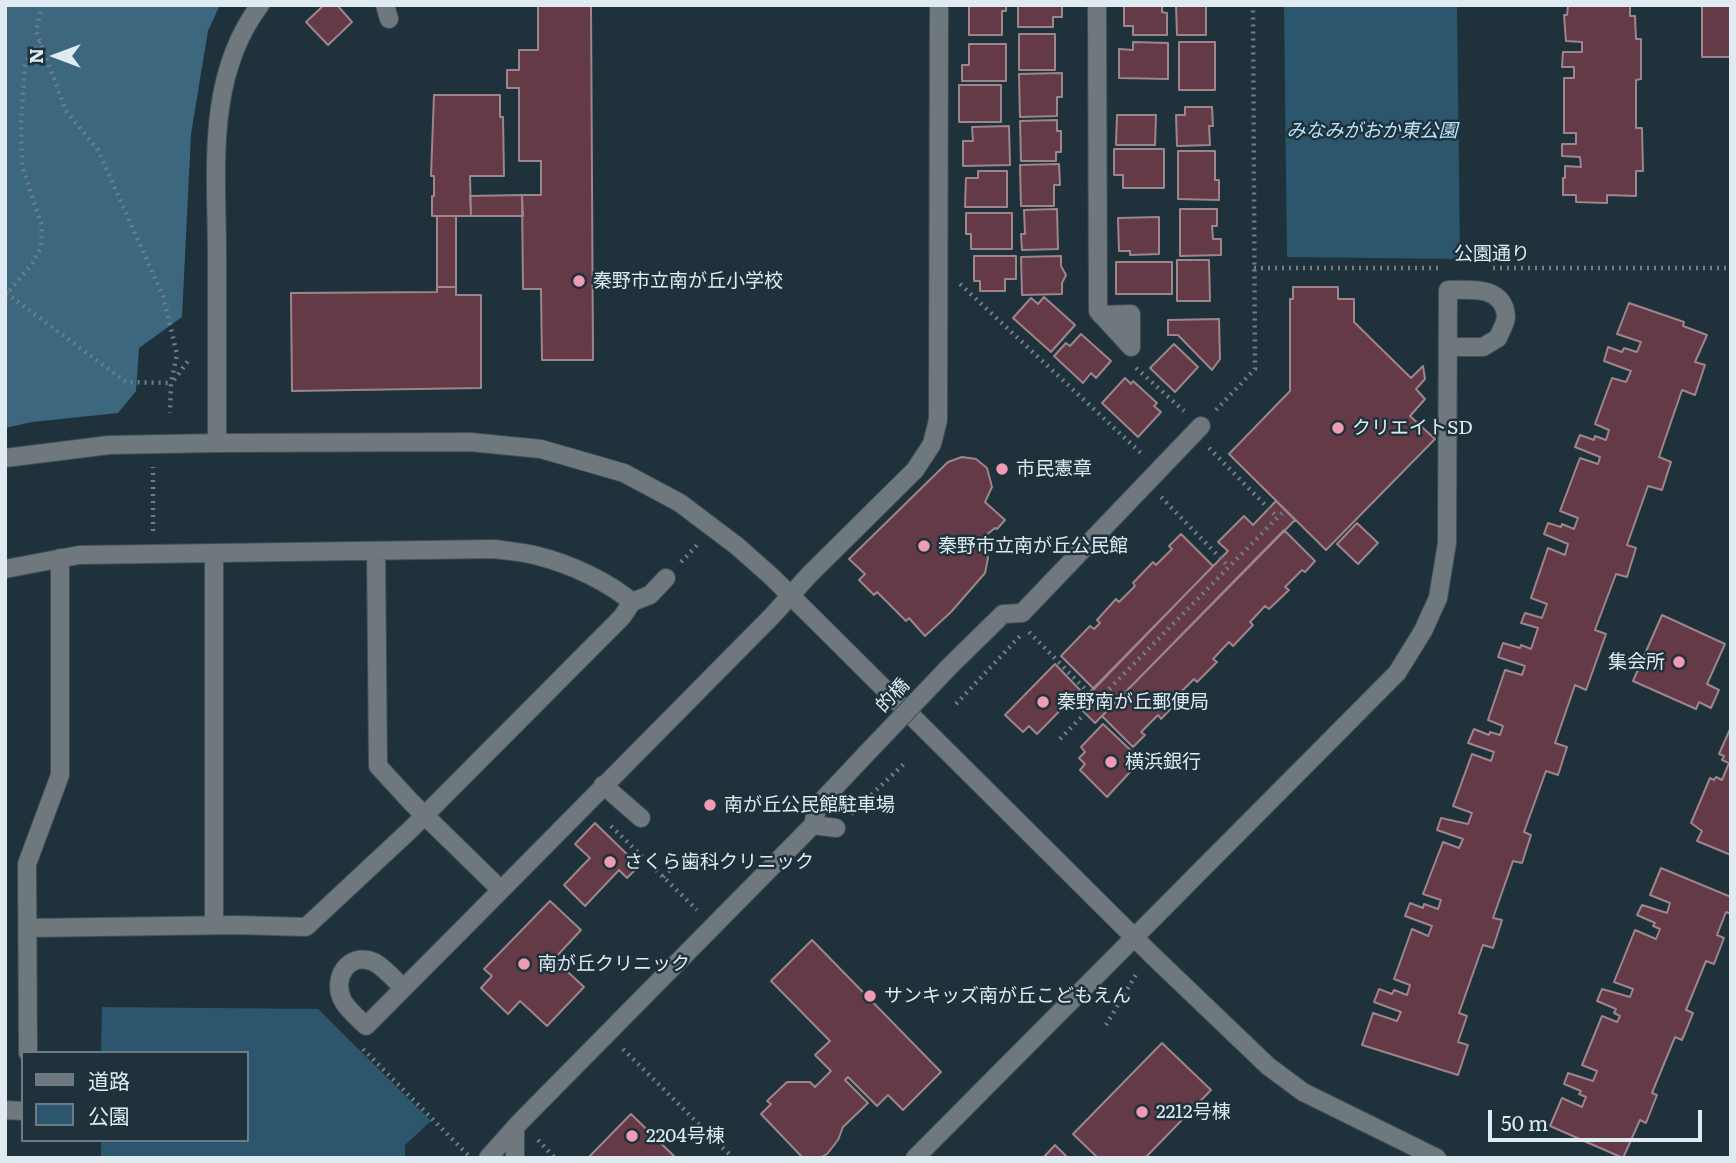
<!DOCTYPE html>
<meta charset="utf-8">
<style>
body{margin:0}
#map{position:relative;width:1736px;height:1163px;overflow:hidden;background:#1f323c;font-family:Literata,"Noto Sans JP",serif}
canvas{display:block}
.frame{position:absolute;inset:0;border:7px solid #dfeaf1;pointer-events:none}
.legend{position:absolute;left:21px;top:1051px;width:228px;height:91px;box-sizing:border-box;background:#1f323c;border:2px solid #6c7c84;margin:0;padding:9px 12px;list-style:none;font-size:21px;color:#dfeaf1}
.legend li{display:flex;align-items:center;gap:14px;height:35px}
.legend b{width:35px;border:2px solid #6c7c84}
.north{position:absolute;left:21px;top:21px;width:70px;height:70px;-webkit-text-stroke:5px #1f323c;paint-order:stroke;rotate:270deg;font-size:19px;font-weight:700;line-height:28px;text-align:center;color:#dfeaf1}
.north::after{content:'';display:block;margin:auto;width:24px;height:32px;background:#dfeaf1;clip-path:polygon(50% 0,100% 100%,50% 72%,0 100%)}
.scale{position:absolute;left:1488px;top:1110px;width:214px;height:32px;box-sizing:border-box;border:4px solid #dfeaf1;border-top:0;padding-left:9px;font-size:21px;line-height:24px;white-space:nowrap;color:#dfeaf1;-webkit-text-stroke:5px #1f323c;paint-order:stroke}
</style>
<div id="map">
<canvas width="1736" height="1163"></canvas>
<div class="frame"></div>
<ul class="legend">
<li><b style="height:9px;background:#6f787d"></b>道路</li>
<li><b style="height:19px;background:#2c566d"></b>公園</li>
</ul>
<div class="north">N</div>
<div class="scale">50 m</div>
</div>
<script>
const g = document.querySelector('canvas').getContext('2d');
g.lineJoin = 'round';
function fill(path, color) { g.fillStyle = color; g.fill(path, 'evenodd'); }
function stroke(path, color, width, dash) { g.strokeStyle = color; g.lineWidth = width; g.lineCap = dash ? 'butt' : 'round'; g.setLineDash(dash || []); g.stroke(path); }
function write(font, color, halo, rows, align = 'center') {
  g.font = font + ' Literata,"Noto Sans JP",serif'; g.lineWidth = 5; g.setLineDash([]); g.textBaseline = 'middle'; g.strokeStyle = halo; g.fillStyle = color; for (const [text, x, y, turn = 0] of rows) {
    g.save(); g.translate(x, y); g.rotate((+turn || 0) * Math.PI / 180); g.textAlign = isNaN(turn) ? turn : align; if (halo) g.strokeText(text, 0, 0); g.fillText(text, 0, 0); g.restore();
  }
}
fill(new Path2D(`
 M1284,5H1457L1460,259L1287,257Z
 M102,1007L318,1009L431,1121L405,1145V1158H101V1140H247V1053H101Z`), '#2c566d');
fill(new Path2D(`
 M5,5H220L208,31L191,134L182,317L139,348L136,391L118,413L32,422L5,428Z`), '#3c677f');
const building = new Path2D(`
 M324,5H337L352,22L328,45L306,22Z
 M538,5H591L593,360H542L541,289H523L522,195H541V161H519V88H507V70H519V50H538Z
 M969,5H1006V11H1002V35H969Z
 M1018,5H1062V17H1053V27H1018Z
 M1124,5H1162V12L1167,13V35H1133V26H1124Z
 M1176,5H1206V35H1177Z
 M1630,5V16H1635L1636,39H1641V79L1636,80V128H1642L1643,171H1636V196L1607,195V203L1576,202V195H1563V178H1565V166L1581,167L1580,157L1562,156V144H1576V133H1564V78H1574V67H1562L1563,52H1582V42L1566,41L1564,15H1567L1568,6L1565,5Z
 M1702,5H1731V57H1702Z
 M1019,34H1055V70H1019Z
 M1133,42L1168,43V79L1119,78V49L1133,50Z
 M1179,42H1215V90H1179Z
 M969,44H1006V81H962V65H969Z
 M1062,73V97H1057V116L1020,117L1019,74Z
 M959,85H1001V122H959Z
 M434,95H500V117H503L504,176H470L471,216H432V196H434V176H431Z
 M1185,107H1212L1213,126H1209L1210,145L1177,146L1176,115H1185Z
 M1117,115H1156L1155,145H1116Z
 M1057,120V131H1061V152H1056V161H1021L1020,121Z
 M1009,126L1010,165L963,166V141H973L972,127Z
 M1114,149H1164V188H1123V175H1114Z
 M1178,151H1215V180H1219V200L1178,199Z
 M1059,164L1060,185H1054V206H1021L1020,165Z
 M978,171H1007V207H965L966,178H978Z
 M522,195L523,216H471L470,196Z
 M1057,209L1058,249L1022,250L1021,234H1025L1024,210Z
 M1180,209H1217V226H1212L1213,239H1221V255L1180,256Z
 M966,213H1012V249H971V234H966Z
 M437,216H456V287H437Z
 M1159,217V254L1130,255V251H1119L1118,218Z
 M974,256H1016V279H1005V291H980V281H974Z
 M1061,256V266L1066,275L1062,283V294L1022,295L1021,257Z
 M1177,260H1209L1210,301H1177Z
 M1116,262H1172V294H1116Z
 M437,287H456V295H481V388L292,391L291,293L437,292Z
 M1293,287H1338V299H1354V322L1411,378L1423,366L1425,379L1416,389L1425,399L1410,416L1435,439L1326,550L1229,454L1290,391V299H1293Z
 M1044,297L1075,325L1051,352L1013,318L1031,298L1038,304Z
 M1629,303L1684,322L1683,326L1707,335L1695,362L1705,365L1695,395L1682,390L1659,457L1671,462L1662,490L1648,486L1627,545L1636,548L1627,577L1616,574L1595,630L1606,634L1586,690L1575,685L1555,743L1567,747L1558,775L1546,771L1524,832L1531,835L1522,863L1513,861L1493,918L1502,920L1493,948L1483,945L1459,1013L1467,1016L1458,1042L1468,1045L1458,1075L1362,1045L1373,1013L1397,1021L1401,1012L1374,1002L1379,989L1392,994L1394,990L1407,995L1410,985L1394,979L1412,929L1428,936L1432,926L1405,916L1410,903L1423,908L1424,904L1438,909L1441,900L1423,894L1443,842L1459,848L1463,839L1437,830L1441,818L1468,824L1472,813L1453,806L1472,754L1491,761L1494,752L1468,743L1474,729L1489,735L1490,732L1500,735L1503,726L1488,720L1505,670L1522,675L1525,666L1498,657L1503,643L1520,648L1521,645L1531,649L1538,628L1521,623L1525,613L1542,618L1547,604L1531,598L1548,548L1565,555L1568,544L1544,534L1548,523L1561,527L1562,524L1574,529L1578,518L1560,511L1580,458L1598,464L1600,457L1575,447L1580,435L1594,440L1595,436L1606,440L1609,430L1595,424L1612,378L1626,382L1631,371L1604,361L1608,347L1622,352L1624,348L1637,352L1641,342L1617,334Z
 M1219,319L1220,359L1212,370L1178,335H1168V320Z
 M1081,334L1111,361L1096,378L1091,373L1083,383L1054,356L1066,343L1070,346Z
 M1174,344L1198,367L1175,392L1150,368Z
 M1125,378L1131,384L1133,381L1157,403L1154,406L1161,412L1138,437L1102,403Z
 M962,457L976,459L987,468L992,487L985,502L1005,520L997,529L995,528L980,540L984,543L988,558L985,573L951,612L925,636L909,618L906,621L877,592L874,595L859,580L865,574L849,559L948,462Z
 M1276,501L1295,520L1095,723L1077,705L1228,551L1218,542L1244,516L1253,525Z
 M1357,523L1378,543L1358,564L1337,544Z
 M1284,530L1315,561L1305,572L1302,570L1285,587L1289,590L1269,609L1265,606L1250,622L1253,625L1233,646L1229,642L1213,659L1217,662L1197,682L1194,679L1177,696L1180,699L1161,719L1158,715L1141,732L1145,735L1133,747L1102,716Z
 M1181,534L1213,566L1094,689L1061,656L1090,626L1094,629L1100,623L1097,620L1116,599L1119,602L1135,586L1133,583L1153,562L1156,565L1172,549L1169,546Z
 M1662,615L1725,644L1707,684L1719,690L1711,708L1699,702L1696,709L1633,681Z
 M1055,664L1080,690L1037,734L1029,726L1023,732L1005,715Z
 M1103,724L1141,760L1107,797L1080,770L1085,764L1079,758L1085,752L1081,747Z
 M1731,727V855L1697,841L1702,831L1691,823L1710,778L1714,780L1716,777L1722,780L1729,763L1722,760L1724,756L1719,754Z
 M595,823L639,866L627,878L619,870L585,906L564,885L590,858L575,844Z
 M1661,868L1731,897V914L1726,912L1717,935L1724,938L1714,964L1706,961L1686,1010L1693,1013L1682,1040L1675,1037L1652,1093L1657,1095L1646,1123L1640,1120L1623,1158L1550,1126L1562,1098L1582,1107L1586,1097L1579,1094L1581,1091L1564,1084L1568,1073L1593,1081L1597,1071L1582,1065L1602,1016L1617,1022L1620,1016L1614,1013L1616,1009L1597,1001L1602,989L1630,997L1633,989L1614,982L1635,930L1656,939L1660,929L1653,926L1655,923L1637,915L1642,905L1667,913L1670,903L1650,895Z
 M550,901L581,930L554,959L584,987L547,1026L520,1001L508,1014L481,988L492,976L484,969Z
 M812,940L941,1072L903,1110L888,1095L877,1106L848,1077L845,1080L868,1103L843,1127L838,1140L827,1154L820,1158H803L761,1114L771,1104L767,1101L787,1082H810L815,1087L831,1071L815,1055L830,1041L771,981Z
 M1162,1043L1211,1090L1145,1158H1098L1073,1134Z
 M631,1114L676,1158H588Z
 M1055,1145L1068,1158H1043Z`);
fill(building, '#643a47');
stroke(building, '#9c858b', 2);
const minor = new Path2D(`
 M385,5L389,19
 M1097,5L1098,311L1131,347
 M1101,315L1131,314V347
 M217,443C217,381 217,319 217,257C217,171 205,78 260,5
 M5,458L109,445L217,443L470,442L541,449L624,473L680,503L737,546L772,577L1153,956L1268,1066L1303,1092L1437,1158
 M376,551L378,766L411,802L500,889
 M214,553V925
 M5,569L79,555L494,549C509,551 524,552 538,556C570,564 607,581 632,602L622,617L410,830L306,927L236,925L28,928
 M632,602L650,595L666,578
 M950,666L1003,614L1022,613L1201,426
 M603,785L641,818
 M813,825L836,828
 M403,988C394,979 385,968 374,962C348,951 331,979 343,1001C348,1010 358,1018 366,1026C502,890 636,753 772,616L809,575L915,470L932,444L938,420L939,5
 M28,1053L27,864L60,775V558
 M5,1110L23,1111
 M515,1127V1158
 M488,1158L520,1122L813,825L818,805L866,754
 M915,1158L1397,673L1423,631L1438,598L1447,543L1448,290C1470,290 1504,285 1506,317C1506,323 1500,332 1498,338L1483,347H1448`);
stroke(minor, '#3e4f59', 20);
stroke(new Path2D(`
 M42,5L36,31L66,111L98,150L163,296L177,354L171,383L170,413
 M1254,268H1439
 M1493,268H1731
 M960,284L1143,455
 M6,293L126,382L171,383
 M5,296L32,264L41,248L42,226L22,166L21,125L25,64L40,41
 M1136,368L1184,411
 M174,380L188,361
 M1216,410L1255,369L1253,5
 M1209,448L1277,517
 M1161,497L1229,567
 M153,531V467
 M681,562L699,543
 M1029,632L1097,701
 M956,704L1020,636
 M1060,739L1282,513
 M851,814L904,764
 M611,826L697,910
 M663,877L677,863
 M1106,1025L1137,973
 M363,1049L468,1155
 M623,1049L733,1158
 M538,1140L555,1158`), '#6e7e86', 4.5, [2, 5]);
stroke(minor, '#6f787d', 18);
const minorBridge = new Path2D(`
 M866,754L950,666`);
stroke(minorBridge, '#3e4f59', 20, []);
stroke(minorBridge, '#6f787d', 18);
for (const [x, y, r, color] of [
 [579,281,7,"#f09ab4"],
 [1338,428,7,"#f09ab4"],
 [1002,469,7,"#f09ab4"],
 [924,546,7,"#f09ab4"],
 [1679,662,7,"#f09ab4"],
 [1043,702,7,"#f09ab4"],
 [1111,762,7,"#f09ab4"],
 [710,805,7,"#f09ab4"],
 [610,862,7,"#f09ab4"],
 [524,964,7,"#f09ab4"],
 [870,996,7,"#f09ab4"],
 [1142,1112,7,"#f09ab4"],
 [632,1136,7,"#f09ab4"]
]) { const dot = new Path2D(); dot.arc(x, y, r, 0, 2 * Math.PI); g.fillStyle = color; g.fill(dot); stroke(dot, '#1f323c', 2.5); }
write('italic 19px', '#b9e3fb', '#1f323c', [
 ["みなみがおか東公園",1372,131]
]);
write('19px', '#dfeaf1', '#1f323c', [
 ["公園通り",1492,254],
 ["的橋",893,696,-46]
]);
write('19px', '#dfeaf1', '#1f323c', [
 ["秦野市立南が丘小学校",593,281],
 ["クリエイトSD",1352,428],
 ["市民憲章",1016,469],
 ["秦野市立南が丘公民館",938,546],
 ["集会所",1665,662,"right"],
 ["秦野南が丘郵便局",1057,702],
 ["横浜銀行",1125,762],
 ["南が丘公民館駐車場",724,805],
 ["さくら歯科クリニック",624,862],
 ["南が丘クリニック",538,964],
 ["サンキッズ南が丘こどもえん",884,996],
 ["2212号棟",1156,1112],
 ["2204号棟",646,1136]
], 'left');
</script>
